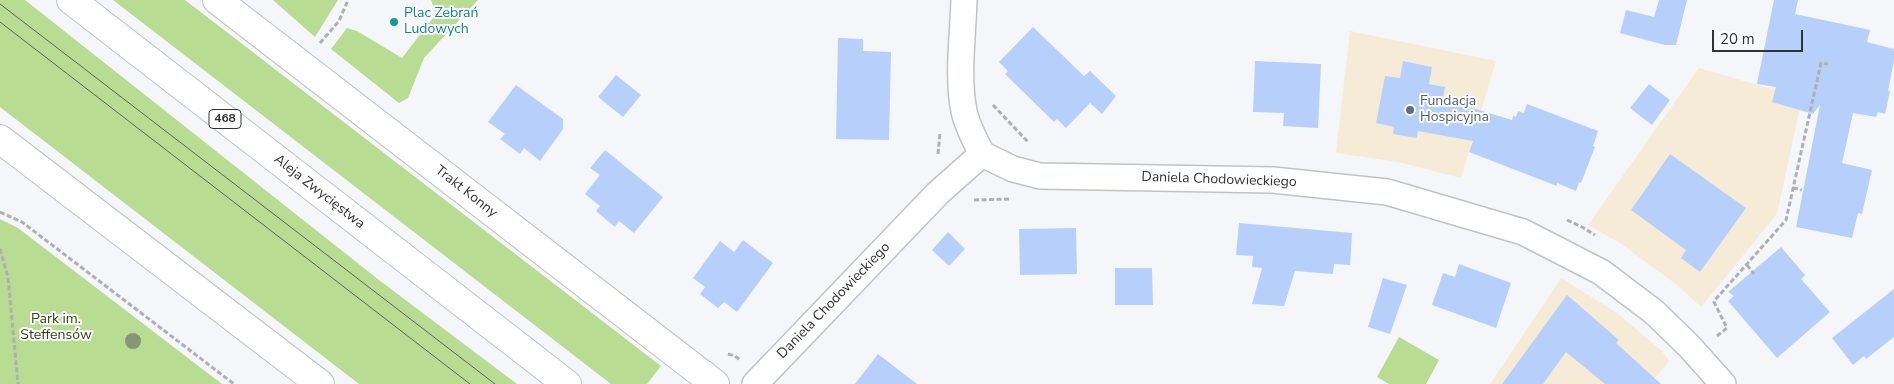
<!DOCTYPE html>
<meta charset="utf-8">
<style>
body{margin:0}
#map{position:relative;width:1894px;height:384px;overflow:hidden;background:#f4f6fa;font-family:"Nunito Sans",sans-serif}
canvas{display:block}
.scale{position:absolute;left:1712px;top:30px;width:91px;height:22px;box-sizing:border-box;border:2px solid #313233;border-top:0;padding-left:6px;font-size:15px;line-height:18px;white-space:nowrap;color:#313233;-webkit-text-stroke:4px #fff;paint-order:stroke}
</style>
<div id="map">
<canvas width="1894" height="384"></canvas>
<div class="scale">20 m</div>
</div>
<script>
const g = document.querySelector('canvas').getContext('2d');
g.lineJoin = 'round';
function fill(path, color) { g.fillStyle = color; g.fill(path, 'evenodd'); }
function stroke(path, color, width, dash) { g.strokeStyle = color; g.lineWidth = width; g.lineCap = dash ? 'butt' : 'round'; g.setLineDash(dash || []); g.stroke(path); }
function write(font, color, halo, rows, align = 'center') {
  g.font = font + ' "Nunito Sans",sans-serif'; g.lineWidth = 4; g.setLineDash([]); g.textBaseline = 'middle'; g.strokeStyle = halo; g.fillStyle = color; for (const [text, x, y, turn = 0] of rows) {
    g.save(); g.translate(x, y); g.rotate((+turn || 0) * Math.PI / 180); g.textAlign = isNaN(turn) ? turn : align; if (halo) g.strokeText(text, 0, 0); g.fillText(text, 0, 0); g.restore();
  }
}
fill(new Path2D(`
 M1350,31L1496,61L1461,178L1398,162L1336,153Z
 M1699,68L1802,98L1777,214L1701,307L1676,284L1620,243L1588,225Z
 M1561,278L1617,313L1662,351L1669,361L1650,384H1490Z`), '#f6ebd6');
fill(new Path2D(`
 M0,0H25L379,280L517,384H359L0,107Z
 M113,0H185L661,366L647,384H611Z
 M273,0H338L315,37Z
 M431,0H478L424,58L408,98L399,103L331,49L347,28L357,31L402,58L436,14Z
 M0,219L18,228L222,384H0Z
 M1399,337L1439,360L1426,384H1389L1377,377Z`), '#b7dc92');
fill(new Path2D(`
 M1659,0H1687L1676,45H1665L1620,33L1626,10L1654,17Z
 M1774,0H1798L1795,14L1870,30L1867,42L1894,49V60L1888,91H1890L1885,114L1878,112L1876,117L1853,113L1842,163L1872,170L1862,214L1858,213L1852,238L1796,227L1820,105L1813,114L1772,102L1776,87L1757,84Z
 M1033,27L1084,76L1090,71L1116,96L1102,114L1090,103L1066,128L1057,119L1054,122L1005,74L1008,71L999,62Z
 M838,38L863,39V51L891,52L889,140L836,139Z
 M1255,61L1321,64L1318,128L1283,126L1284,113L1253,112Z
 M1403,61L1432,67L1429,84L1445,87L1443,99L1512,120L1513,116L1516,117L1518,111L1524,113L1527,104L1598,131L1593,146L1595,147L1581,183L1579,182L1576,191L1557,183V186L1469,152L1473,141L1418,131L1417,138L1393,134L1394,127L1376,123L1385,76L1400,78Z
 M616,75L641,95L623,117L598,97Z
 M1649,84L1670,100L1652,125L1630,108Z
 M516,85L563,119V129L540,161L524,148L520,154L500,139L505,134L488,122Z
 M605,150L663,197L634,233L619,221L615,227L596,211L600,206L585,194L600,175L590,168Z
 M1670,154L1746,208L1700,272L1681,258L1686,250L1631,210Z
 M1239,223L1352,233L1350,265L1334,264L1333,274L1295,271L1284,306L1252,304L1262,268L1252,267L1253,256L1236,255Z
 M1076,228L1077,274L1020,275L1019,229Z
 M948,232L965,249L949,266L932,250Z
 M743,240L773,263L737,312L724,302L718,308L700,294L705,287L693,278L720,241L734,252Z
 M1781,247L1805,275L1801,279L1830,312L1777,358L1728,301L1734,296L1728,292Z
 M1459,264L1511,283L1496,328L1432,305L1443,273L1455,277Z
 M1115,268H1152L1153,305H1115Z
 M1383,278L1407,285L1390,334L1368,327Z
 M1894,289V337L1866,359L1864,356L1853,365L1832,338Z
 M1567,295L1619,340L1616,343L1661,384H1605L1566,352L1543,384H1502Z
 M878,354L917,384H855Z`), '#b6d0fb');
const street = new Path2D(`
 M964,0C963,35 957,77 964,111C967,126 975,140 982,154
 M755,384L938,193L982,154L1013,169L1040,176L1273,180L1387,192L1523,232L1601,272L1654,312L1689,346L1723,384`);
const secondary = new Path2D(`
 M217,0L715,384`);
const primary = new Path2D(`
 M71,0L567,384
 M0,139L320,384
 M704,375L710,384`);
stroke(street, '#c0c3c6', 28);
stroke(secondary, '#c0c3c6', 30);
stroke(primary, '#c0c3c6', 30);
stroke(new Path2D(`
 M320,43L339,21L348,0
 M993,105L1028,142
 M938,154L940,133
 M1793,188L1802,190
 M974,200L1010,199
 M0,212L22,222L234,384
 M1567,220L1582,227L1595,235
 M0,249L8,277L18,384
 M1747,265L1754,274
 M1717,336L1727,328L1714,302L1715,300L1786,220L1821,63L1828,64
 M728,354L735,356L740,360`), '#aeb0b3', 3, [5, 2.5]);
stroke(street, '#fff', 25);
stroke(secondary, '#fff', 28);
stroke(primary, '#fff', 28);
stroke(new Path2D(`
 M0,4L495,384
 M0,22L470,384`), '#606163', 1);
g.fillStyle = '#879578';
for (const [x, y] of [
 [133,341]
]) { g.beginPath(); g.arc(x, y, 8, 0, 2 * Math.PI); g.fill(); }
for (const [x, y, r, color] of [
 [394,22,5,"#0f9aa8"],
 [1410,110,5,"#5c6f8a"]
]) { const dot = new Path2D(); dot.arc(x, y, r, 0, 2 * Math.PI); g.fillStyle = color; g.fill(dot); stroke(dot, '#fff', 2); }
for (const [x, y, w] of [
 [225,119,32]
]) { const box = new Path2D(); box.roundRect(x - w / 2, y - 9.5, w, 19, 4); g.fillStyle = '#fff'; g.fill(box); stroke(box, '#313233', 1); }
write('bold 12px', '#313233', null, [
 ["468",225,119]
]);
write('14px', '#0d838f', '#fff', [
 ["Plac Zebrań",404,14],
 ["Ludowych",404,30]
], 'left');
write('14px', '#4e5e75', '#fff', [
 ["Fundacja",1420,102],
 ["Hospicyjna",1420,118]
], 'left');
write('14px', '#313233', '#fff', [
 ["Daniela Chodowieckiego",1219,180,2],
 ["Aleja Zwycięstwa",319,192,38],
 ["Trakt Konny",466,192,38],
 ["Daniela Chodowieckiego",834,301,-46]
]);
write('14px', '#2e450e', '#fff', [
 ["Park im.",56,320],
 ["Steffensów",56,336]
]);
</script>
